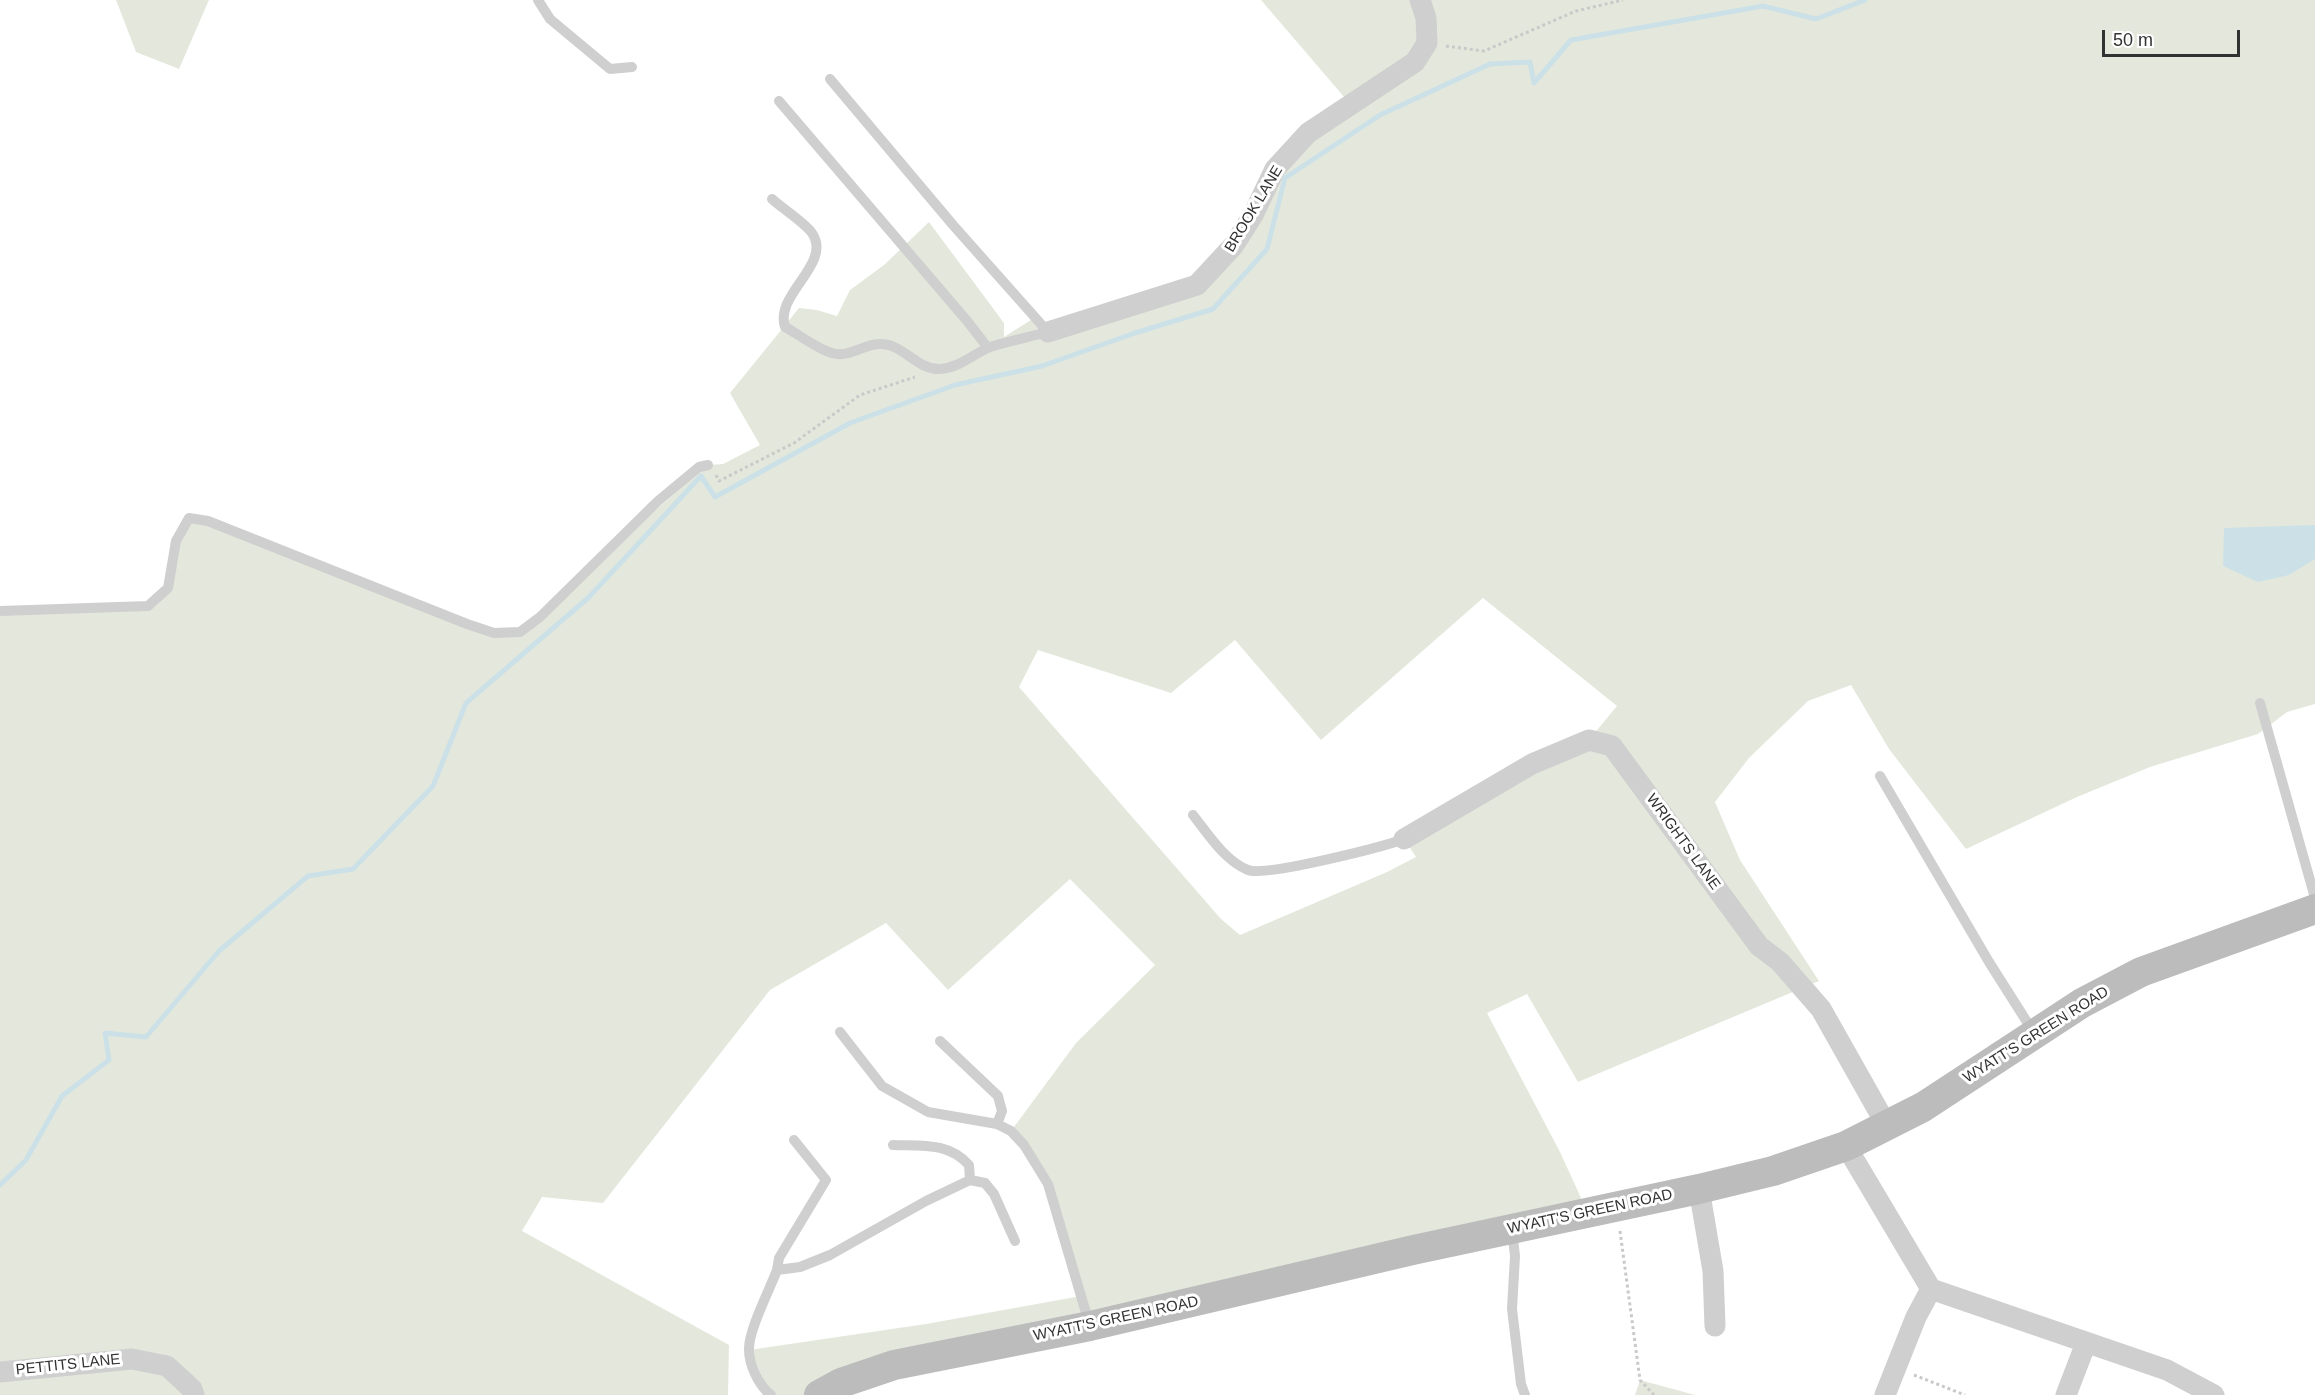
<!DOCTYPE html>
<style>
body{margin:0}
#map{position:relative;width:2315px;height:1395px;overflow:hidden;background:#fff;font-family:Arial,sans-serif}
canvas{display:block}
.scale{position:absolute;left:2102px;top:30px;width:138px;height:27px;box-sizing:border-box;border:3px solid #323232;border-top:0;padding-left:8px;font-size:18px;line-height:21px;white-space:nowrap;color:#323232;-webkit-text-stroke:4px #fff;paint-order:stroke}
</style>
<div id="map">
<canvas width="2315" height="1395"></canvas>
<div class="scale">50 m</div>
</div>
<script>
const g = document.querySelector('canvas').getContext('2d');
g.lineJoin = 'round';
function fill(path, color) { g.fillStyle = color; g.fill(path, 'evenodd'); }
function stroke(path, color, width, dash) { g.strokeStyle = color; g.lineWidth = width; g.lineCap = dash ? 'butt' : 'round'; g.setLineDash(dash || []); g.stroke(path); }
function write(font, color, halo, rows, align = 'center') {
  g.font = font + ' Arial,sans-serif'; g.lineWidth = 6; g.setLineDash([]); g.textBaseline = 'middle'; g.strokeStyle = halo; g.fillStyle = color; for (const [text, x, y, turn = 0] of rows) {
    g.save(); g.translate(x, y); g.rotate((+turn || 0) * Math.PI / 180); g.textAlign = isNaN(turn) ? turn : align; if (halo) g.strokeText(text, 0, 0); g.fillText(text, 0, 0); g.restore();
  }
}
fill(new Path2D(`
 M116,0H209L179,69L136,52Z
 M1261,0H2315V704L2287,712L2258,734L2150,767L2077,797L1966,849L1889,749L1851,685L1808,701L1749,758L1715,802L1740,860L1819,981L1578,1082L1527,994L1487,1013L1560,1152L1587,1211L819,1395H771L749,1350L926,1324L1081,1296L1048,1184L1011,1131L1076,1043L1155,965L1070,879L948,990L886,923L770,990L603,1203L542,1197L522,1231L729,1345L728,1395H0V611L148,606L168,588L176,541L189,518L467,624L520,632L586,570L708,465L723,464L760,445L730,393L799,308L817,310L837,316L850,290L884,265L929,222L1004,323V337L1034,318L1048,332L1197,285L1275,169L1351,105ZM1483,598L1617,706L1588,741L1404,839L1416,857L1387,872L1240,935L1221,919L1019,687L1038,650L1171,693L1235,640L1321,740Z
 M1640,1380L1695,1395H1635Z`), '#e4e8dc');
fill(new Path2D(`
 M2315,525V559L2289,575L2258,582L2223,566L2224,528Z`), '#cbe1e7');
stroke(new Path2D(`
 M0,1185L26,1160L62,1096L109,1060L105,1033L146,1037L219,951L308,876L353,869L433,786L466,703L588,598L701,476L715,497L850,423L955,385L1042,366L1135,333L1213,309L1267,249L1285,178L1380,115L1490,64L1530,62L1534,83L1571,40L1763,6L1816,19L1865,0`), '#cbe1e7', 5);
stroke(new Path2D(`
 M1446,46L1484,51L1576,11L1623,0
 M716,475L719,481L794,443L860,395L915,377
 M1620,1231L1640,1380L1654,1395
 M1914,1375L1965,1395`), '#c9c9c9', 3, [3, 3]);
stroke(new Path2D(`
 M538,0L550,19L610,69L632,67
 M830,79L953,225L1048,332
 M779,101L968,322L988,348
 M772,199C782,208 805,223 812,233C833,264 774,294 785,327C800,335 826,356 842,354C856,353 867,343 882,344C904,345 917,370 940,369C959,368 973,354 990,347C1009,341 1029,337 1048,332
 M0,611L148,606L168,588L176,541L189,518L208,521L467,624L494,633L520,632L540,617L658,501L699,467L708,465
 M2260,703L2315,898
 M1880,776L1989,962L2034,1033
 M1193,815C1208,834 1225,861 1248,870C1265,877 1382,847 1404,839
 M840,1032L882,1086L928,1112L997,1124L1011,1131L1024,1145L1048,1184L1089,1323
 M940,1041L998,1096L1002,1111L997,1124
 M893,1145C922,1146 948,1142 969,1165L970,1180
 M1512,1230L1515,1256L1512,1309L1521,1384L1525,1395
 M777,1270L800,1267L830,1255L926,1201L970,1180L985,1183L994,1194L1015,1241
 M771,1395C759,1386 749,1365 749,1350C748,1331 770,1289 777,1270L779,1258L826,1180L794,1140`), '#cfcfcf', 10);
stroke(new Path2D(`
 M1048,332L1197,285L1234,245L1253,215L1275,169L1308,133L1415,62L1427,43L1426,18L1420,0
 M1404,839L1532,764L1589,740L1612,746L1759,946L1780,962L1821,1009L1887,1126
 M1846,1146L1931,1289L2167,1370L2214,1395
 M1699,1189L1713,1271L1715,1326
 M0,1372L132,1359L167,1366L192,1389L194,1395
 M1885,1395L1916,1317L1931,1289
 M2066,1395L2086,1343`), '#cfcfcf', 21);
stroke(new Path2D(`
 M819,1395L841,1383L894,1365L1090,1326L1413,1250L1699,1189L1773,1171L1846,1146L1923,1107L2082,1003L2141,972L2315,909`), '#bcbcbc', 30);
write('15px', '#323232', '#fff', [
 ["BROOK LANE",1254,209,-59],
 ["WRIGHTS LANE",1683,842,54],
 ["WYATT'S GREEN ROAD",2036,1035,-32],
 ["WYATT'S GREEN ROAD",1590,1212,-12],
 ["WYATT'S GREEN ROAD",1116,1319,-12],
 ["PETTITS LANE",68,1365,-6]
]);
</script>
